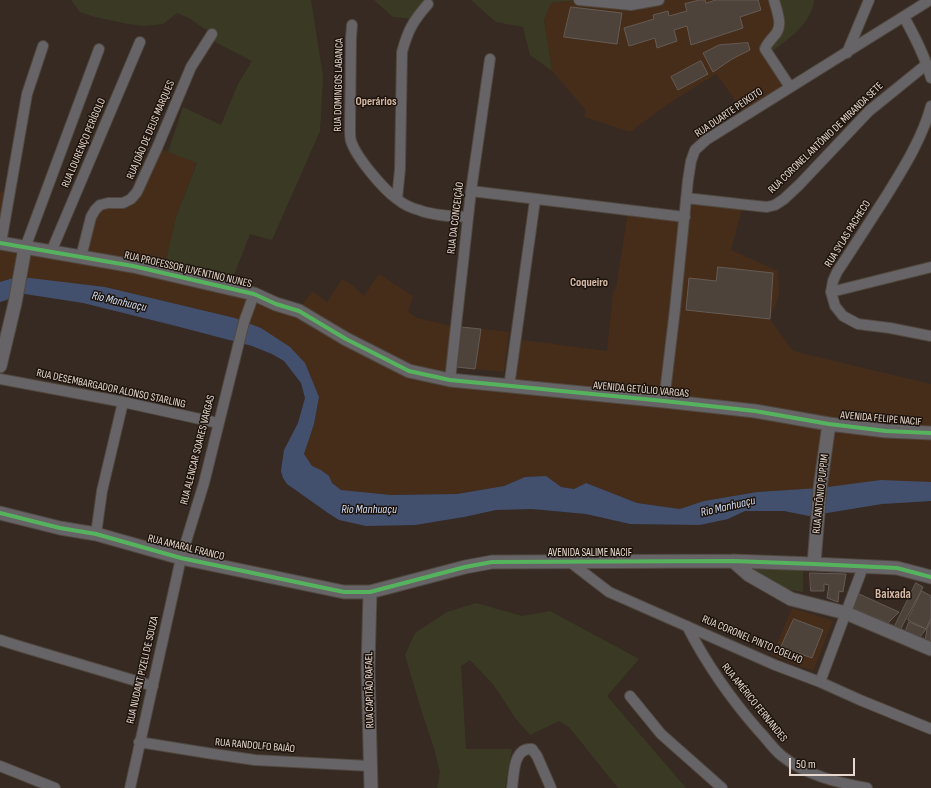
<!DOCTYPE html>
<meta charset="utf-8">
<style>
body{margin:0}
#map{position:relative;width:931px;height:788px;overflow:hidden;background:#362a22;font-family:"Sofia Sans Condensed",sans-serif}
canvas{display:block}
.scale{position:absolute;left:789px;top:758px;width:66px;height:18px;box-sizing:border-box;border:2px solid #e6d8ce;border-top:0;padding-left:5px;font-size:12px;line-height:14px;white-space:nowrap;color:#e6d8ce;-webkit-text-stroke:3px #1e140e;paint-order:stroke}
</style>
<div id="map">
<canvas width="931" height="788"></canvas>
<div class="scale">50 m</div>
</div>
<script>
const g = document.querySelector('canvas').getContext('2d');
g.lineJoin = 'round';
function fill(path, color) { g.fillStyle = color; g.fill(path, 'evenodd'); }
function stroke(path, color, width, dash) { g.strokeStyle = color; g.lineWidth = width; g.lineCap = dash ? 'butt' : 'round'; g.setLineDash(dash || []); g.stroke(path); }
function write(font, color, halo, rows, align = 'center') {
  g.font = font + ' "Sofia Sans Condensed",sans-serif'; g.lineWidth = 3; g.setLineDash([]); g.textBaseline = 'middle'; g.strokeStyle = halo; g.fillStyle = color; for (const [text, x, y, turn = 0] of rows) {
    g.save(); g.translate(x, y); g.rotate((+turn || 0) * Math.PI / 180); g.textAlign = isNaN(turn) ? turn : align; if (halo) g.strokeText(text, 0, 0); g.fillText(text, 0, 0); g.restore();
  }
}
fill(new Path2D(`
 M579,0H774L779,22L766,45L790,87L746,115L716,74L665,106L630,132L585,117V109L552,71L544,20L551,3Z
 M157,148L197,162L176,217L163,273L299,310L312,291L327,302L342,279L352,285L364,296L379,274L413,296L408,312L417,318L456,327L450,380L509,387L515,339L607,351L613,293L616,288L628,211L684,217L686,198L743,205L731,250L778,271L779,296L770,319L793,351L931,384V482L757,492L704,501L680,509L637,503L586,483L574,489L560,487L546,476L525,477L504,486L457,494L391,495L341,490L332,483L329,476L321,470L312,466L304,454L314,424L319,397L261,328L235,318L105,287L13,278L0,282V192L10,194L1,243L80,257L95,210L131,199Z
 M481,329L509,332L504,372L475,369Z
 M792,608L833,621L813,671L772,655Z`), '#462d1a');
fill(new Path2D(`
 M71,0H311L323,76L320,131L272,240L250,234L229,288L163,273L176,217L197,163L168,152L183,107L221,125L238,84L252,61L209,39L212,34L189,18L177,13L163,24L145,26L128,24L95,17L80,12Z
 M374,0H433L415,19L393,17Z
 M471,0H659H579L551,3L544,20L552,71L530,55L523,27L496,22Z
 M774,0H814C812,24 786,41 768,54L776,34Z
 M753,569L803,570V592L790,590L754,573Z
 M476,603L522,616L550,611L639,659L607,696L686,788H618L569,727L559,721L530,735L516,719L493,684L470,660L461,666L466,749H512L505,788H437L440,772L434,748L423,716L405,655L415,633L447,612Z`), '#3a3a24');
fill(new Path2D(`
 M13,278H30L105,287L235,318L261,328L290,347L305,363L319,397L314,424L304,454L312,466L321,470L329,476L332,483L341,490L391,495L457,494L504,486L525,477L546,476L561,487L574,489L586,483L637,503L680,509L704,501L757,492L820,488L881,480L931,482V501L882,504L809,516L784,511H745L728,519L700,525L630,524L586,514L532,509L496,510L464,517L415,525L366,526L339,520L328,513L287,484L283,478L281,471L284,450L298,423L305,398L301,383L284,361L272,354L252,346L176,326L83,303L25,294L0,302V282Z`), '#42506e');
const building = new Path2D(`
 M700,0H705L706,3L716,0H758L761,10L740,17L743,28L691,45L687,26L674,30L677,41L657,48L655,38L629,46L624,28L654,19L653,15L668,11L669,16L687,11L685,4Z
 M571,7L622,13L617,44L564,37Z
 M748,43L750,50L732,59L713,72L703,53L719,45Z
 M701,61L708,74L678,90L671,77Z
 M718,267L773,273L770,319L686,310L689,278L716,281Z
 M461,327L481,329L475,369L456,367Z
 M810,573L846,574L843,592L839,591L838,602L827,598L829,585L824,584V591H811Z
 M916,583L923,587L898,634L893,630Z
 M922,591L931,596V618L926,629L908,620Z
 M859,594L899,612L888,623L851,608Z
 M794,619L823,630L812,658L781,647Z
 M931,619V643L925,641L927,629Z
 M909,622L926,629L917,641L904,636Z`);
fill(building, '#4d433b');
stroke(building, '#655b54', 1);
const minor = new Path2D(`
 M579,0L631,5L659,0
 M774,0C777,12 784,26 774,36C771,40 767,43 765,49L790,87
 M904,17C915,37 925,56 931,78
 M352,25L351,38L350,129C350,133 350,138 351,141C356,157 383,189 397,199C403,204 411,208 419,210C434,216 452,216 468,217
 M847,53L869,0
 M931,106C922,139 903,169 885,198C869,223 853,248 837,272L833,281L831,292L835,306L843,316L858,324L890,328L931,336
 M471,191L685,217
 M686,198L757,206L767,207L775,205L784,199L799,185L869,111L927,64
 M397,199L400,169L402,52C408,30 413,21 428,4
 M1,243L27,94L43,46
 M25,248L99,49
 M51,252L140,42
 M81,257L91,217L95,210L100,205L108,203H123L131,199L137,192L157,148L191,67L212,34
 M831,292L931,267
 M0,379L123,402L218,423
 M450,380L471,191L490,59
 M509,387L535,200
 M664,401L675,309L688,180L691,161L695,150L706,140L930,0
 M96,534L102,491L123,402
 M570,562L609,592L775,665L820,682L860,700L931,729
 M687,626C707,665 730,698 759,731C767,739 773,749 782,756C805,775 839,783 867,788
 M0,640L19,646L153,686
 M820,682L863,567
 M630,696L661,734L722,788
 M139,742L207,753L255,760L370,766
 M0,766L55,788
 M130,788L181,558L204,483L244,322L254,294
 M512,788C514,775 513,747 532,749L537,756L551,788`);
const tertiary = new Path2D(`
 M0,243L133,266L254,294L276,304L299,311L346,339L409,371L450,380L664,401L755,411L829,424L886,431L931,433
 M0,366L15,303L25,248
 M0,513L60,528L96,534L181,558L344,592H370L465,567L492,562L733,561L814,564L897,568L931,577
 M733,561L749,575L791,599L846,613L931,649
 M814,564L820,488L829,424
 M370,592L368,668L371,788`);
stroke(minor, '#50473f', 12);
stroke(tertiary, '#50473f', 15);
stroke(minor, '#666466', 10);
stroke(tertiary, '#666466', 13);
stroke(new Path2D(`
 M0,243L133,266L254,294L276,304L299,311L346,339L409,371L450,380L664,401L755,411L829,424L886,431L931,433
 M0,513L60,528L96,534L181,558L344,592H370L465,567L492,562L733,561L814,564L897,568L931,577`), '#56b35d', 4);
write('11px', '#e6d8ce', '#1e140e', [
 ["RUA DOMINGOS LABANCA",339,85,-89],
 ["RUA DUARTE PEIXOTO",729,113,-34],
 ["RUA JOÃO DE DEUS MARQUES",151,130,-67],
 ["RUA CORONEL ANTÔNIO DE MIRANDA SETE",826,138,-44],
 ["RUA LOURENÇO PERÍGOLO",84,143,-67],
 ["RUA DA CONCEIÇÃO",456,218,-83],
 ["RUA SYLAS PACHECO",848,234,-58],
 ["RUA PROFESSOR JUVENTINO NUNES",188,270,13],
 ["RUA DESEMBARGADOR ALONSO STARLING",111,389,12],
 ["AVENIDA GETÚLIO VARGAS",641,390,5],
 ["AVENIDA FELIPE NACIF",881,419,5],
 ["RUA ALENCAR SOARES VARGAS",198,450,-76],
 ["RUA ANTÔNIO PUPPIM",821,494,-84],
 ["RUA AMARAL FRANCO",186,548,14],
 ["AVENIDA SALIME NACIF",590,553],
 ["RUA CORONEL PINTO COELHO",752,640,23],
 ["RUA NUDANT PIZELI DE SOUZA",143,670,-77],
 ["RUA CAPITÃO RAFAEL",370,690,-91],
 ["RUA AMÉRICO FERNANDES",754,703,51],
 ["RUA RANDOLFO BAIÃO",255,746,5]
]);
write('bold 12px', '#d7bba8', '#1e140e', [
 ["Operários",376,102],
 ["Coqueiro",589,283]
]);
write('italic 12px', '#d0ddf5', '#1e140e', [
 ["Rio Manhuaçu",119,302,13],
 ["Rio Manhuaçu",728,507,-13],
 ["Rio Manhuaçu",369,510]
]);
write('bold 13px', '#d7bba8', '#1e140e', [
 ["Baixada",893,595]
]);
</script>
